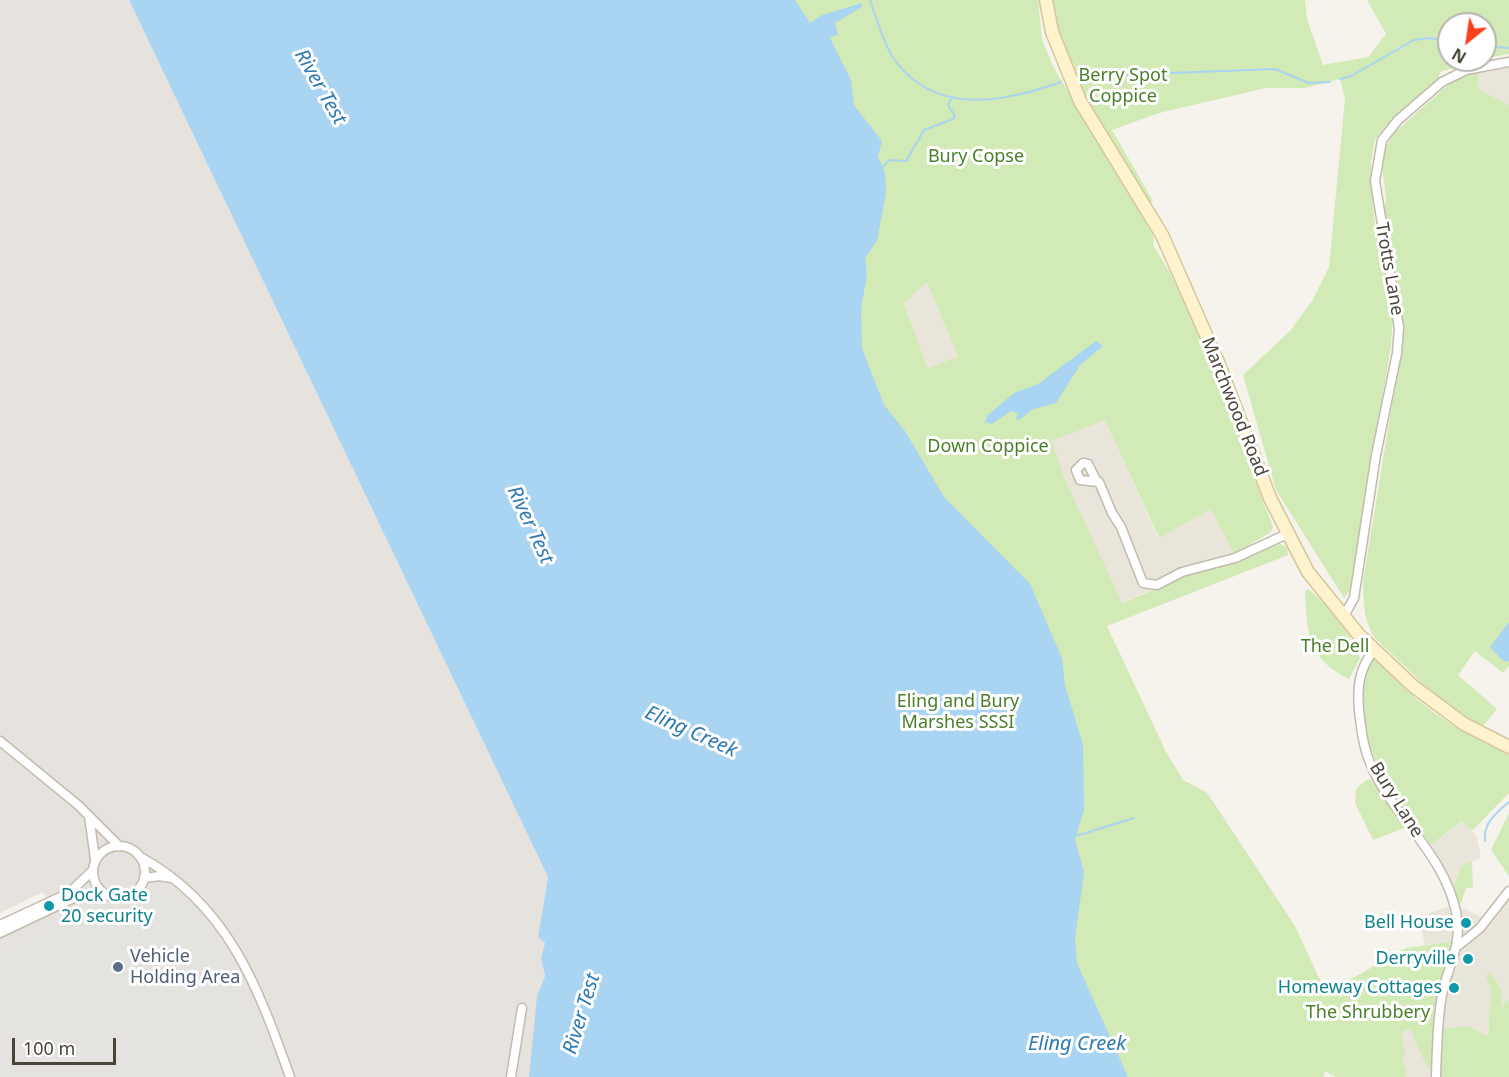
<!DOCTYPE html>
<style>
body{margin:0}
#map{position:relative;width:1509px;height:1077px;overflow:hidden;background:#f6f3ec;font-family:"Noto Sans",sans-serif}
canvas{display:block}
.north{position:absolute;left:1437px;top:12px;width:60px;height:60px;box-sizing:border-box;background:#fff;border:2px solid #b7b4b0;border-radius:50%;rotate:210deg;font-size:16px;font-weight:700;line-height:24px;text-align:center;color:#4b4439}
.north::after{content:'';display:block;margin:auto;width:21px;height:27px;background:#fc3f1d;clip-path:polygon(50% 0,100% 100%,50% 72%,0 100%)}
.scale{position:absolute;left:12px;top:1038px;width:104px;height:27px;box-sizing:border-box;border:3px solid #4b4439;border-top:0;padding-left:8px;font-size:18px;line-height:21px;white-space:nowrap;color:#4b4439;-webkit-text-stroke:4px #fff;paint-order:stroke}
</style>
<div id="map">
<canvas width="1509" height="1077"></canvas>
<div class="north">N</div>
<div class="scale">100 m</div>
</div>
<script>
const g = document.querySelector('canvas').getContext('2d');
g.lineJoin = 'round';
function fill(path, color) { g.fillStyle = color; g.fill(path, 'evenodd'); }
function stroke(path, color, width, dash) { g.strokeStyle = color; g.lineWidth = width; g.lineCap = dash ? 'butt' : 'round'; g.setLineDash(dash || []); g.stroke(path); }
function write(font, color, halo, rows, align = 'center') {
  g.font = font + ' "Noto Sans",sans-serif'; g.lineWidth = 6; g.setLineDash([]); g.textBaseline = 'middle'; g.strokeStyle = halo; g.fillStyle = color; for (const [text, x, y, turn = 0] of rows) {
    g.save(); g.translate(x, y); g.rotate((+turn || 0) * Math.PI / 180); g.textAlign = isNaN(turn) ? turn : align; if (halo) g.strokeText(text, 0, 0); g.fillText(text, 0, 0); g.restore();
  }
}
fill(new Path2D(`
 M1509,67V105L1479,89L1478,73Z
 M927,281L958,358L928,368L904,302Z
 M1105,419L1158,538L1211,509L1234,554L1121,603L1064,477L1052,441Z
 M1463,821L1477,837L1481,857L1461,867L1453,888L1431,845Z
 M1509,886V999L1488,1024V1037L1468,1026L1443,1029L1441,1077H1405L1407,1073L1402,1060L1401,1032L1411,1029L1454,941L1425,945L1418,917L1450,906H1460L1483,918Z`), '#eae5da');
fill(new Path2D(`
 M0,0H129L548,877L538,937L545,943L541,958L545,976L529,1077H0V938L54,912L43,892L0,913Z`), '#e6e2dd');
fill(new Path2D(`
 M689,0H1038L1042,40L1054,68L1153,235L1154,247L1169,271L1194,324L1273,527L1271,532L1234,554L1211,509L1159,538L1105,420L1052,441L1064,477L1122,603L1196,572L1280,544L1287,547L1288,555L1107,626L1166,752L1183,780L1206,792L1214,803L1295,926L1326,993L1406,948L1455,941L1432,1073L1420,1053L1411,1029L1401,1032L1405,1054L1402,1060L1407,1073L1405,1077H1336L1325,1071L1323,1077H600ZM927,282L958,357L928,368L904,303Z
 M1050,0H1305L1307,19L1323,65L1368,57L1386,34L1367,0H1509V54L1485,58V24H1449V60H1480L1440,72L1439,77L1413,103L1396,115L1379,134L1375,140L1371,162L1374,217L1393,317L1391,346L1351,589L1344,598L1276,490L1243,375L1290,331L1312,301L1329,267L1345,99L1340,79L1305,88H1266L1159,113L1112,130L1153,201L1148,204C1108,138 1068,76 1050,0Z
 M1478,73L1479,89L1509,105V666L1503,673L1475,651L1458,675L1497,709L1483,726L1443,703L1376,639C1363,621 1364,604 1363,581L1403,338V319L1382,217L1386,200L1382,165L1387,145L1394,133L1446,87L1463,75Z
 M1308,589C1329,605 1352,634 1360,658L1349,679C1308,659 1307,634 1305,592Z
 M1375,658C1388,668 1398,683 1411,694C1440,720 1474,739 1509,755V793L1472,831L1462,821L1431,845C1387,783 1347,741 1369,659Z
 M1373,778L1407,827L1373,840L1355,803L1356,789L1365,781Z
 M1509,813V876L1491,850Z
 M1470,861L1472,863L1473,888H1466L1460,906L1453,888L1461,867Z
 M1491,973L1501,989L1502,1007L1509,999V1077H1441L1442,1029L1468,1026L1488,1036L1491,990L1486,976Z`), '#d2eab5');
fill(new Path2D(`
 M161,881L198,910L221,940L246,985L284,1077H0V949L80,906L92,904L124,909L138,903L151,883Z`), '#e5e3e0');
fill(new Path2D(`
 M129,0H795L810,23L822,15L862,3V7L835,23L838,34L830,38L851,80L854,105L882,141L878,156L885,173L886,192L877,241L865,258L867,274L861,310L862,348L884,405L905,431L944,497L1030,584L1062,658L1065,685L1083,745L1084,810L1075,839L1084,872L1075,938L1077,963L1128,1077H529L537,997L545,976L541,958L545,943L538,937L548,877Z
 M1096,341L1103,346L1080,365L1056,403L1033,409L1019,420L1016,419L1018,413L1011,411L992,424L985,422L988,415L1014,393L1038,384Z
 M1509,622V661L1508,662L1501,659L1490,647Z`), '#a9d4f2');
stroke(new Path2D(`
 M870,0C877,19 883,43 894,59C935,117 1005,102 1061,82
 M1485,46L1509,48
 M1080,76H1084
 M1094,76L1275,69L1309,83L1330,82
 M1340,79L1351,76L1414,40L1430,38L1449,41
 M881,169L889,160L906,161L924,130L953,119L955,116L948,105L953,96
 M1076,836L1134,818
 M1485,841C1483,823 1496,813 1509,802`), '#a9d4f2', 2);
const street = new Path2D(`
 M1096,480L1088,464L1083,463L1076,470L1080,480L1099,482L1112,513L1121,527L1143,583L1157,585L1182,572L1235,558L1287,534
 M1343,618L1354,598L1376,455L1397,353L1399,328L1375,181L1382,140L1398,120L1442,82L1466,70L1509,62
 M1374,650C1359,669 1357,686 1359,710C1361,728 1363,746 1370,763C1392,816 1444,853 1456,912C1463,946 1448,964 1442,995C1437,1022 1437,1050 1436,1077
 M0,741L78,805L119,846
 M89,816L95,859
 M93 872a26 26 0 1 1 52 0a26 26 0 1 1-52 0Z
 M139,856C228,904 258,987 290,1077
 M145,878L159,876L171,878
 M0,925L69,893L92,871
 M0,933L76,897L104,895
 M1458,946L1480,928L1509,891
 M511,1077L522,1008`);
const secondary = new Path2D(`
 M1046,0L1052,32L1080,101L1162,235L1218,362L1270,498L1308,572L1359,635L1413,686L1464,724L1509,747`);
stroke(street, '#c2bbae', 11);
stroke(secondary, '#d6c79b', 15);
stroke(street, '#fff', 8);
stroke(secondary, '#fff3cd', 12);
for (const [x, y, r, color] of [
 [49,906,6,"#0f9aa8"],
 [1466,923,6,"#0f9aa8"],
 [1468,959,6,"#0f9aa8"],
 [118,967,6,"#5c6f8a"],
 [1454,988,6,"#0f9aa8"]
]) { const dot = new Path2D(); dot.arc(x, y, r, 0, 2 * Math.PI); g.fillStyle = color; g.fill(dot); stroke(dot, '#fff', 2); }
write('18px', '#4a7f2a', '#fff', [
 ["Berry Spot",1123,76],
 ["Coppice",1123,97],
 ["Bury Copse",976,157],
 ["Down Coppice",988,447],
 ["The Dell",1335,647],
 ["Eling and Bury",958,702],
 ["Marshes SSSI",958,723],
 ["The Shrubbery",1368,1013]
]);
write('18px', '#4b4439', '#fff', [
 ["Trotts Lane",1389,269,80],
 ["Marchwood Road",1234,407,68],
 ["Bury Lane",1396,800,58]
]);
write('18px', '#0d838f', '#fff', [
 ["Dock Gate",61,896,"left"],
 ["20 security",61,917,"left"],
 ["Bell House",1454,923],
 ["Derryville",1456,959],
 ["Homeway Cottages",1442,988]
], 'right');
write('18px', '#4e5e75', '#fff', [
 ["Vehicle",130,957],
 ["Holding Area",130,978]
], 'left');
write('italic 20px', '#2e7ab2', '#fff', [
 ["River Test",320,87,60],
 ["River Test",530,525,65],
 ["Eling Creek",691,732,24],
 ["River Test",582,1014,-73],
 ["Eling Creek",1077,1044]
]);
</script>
